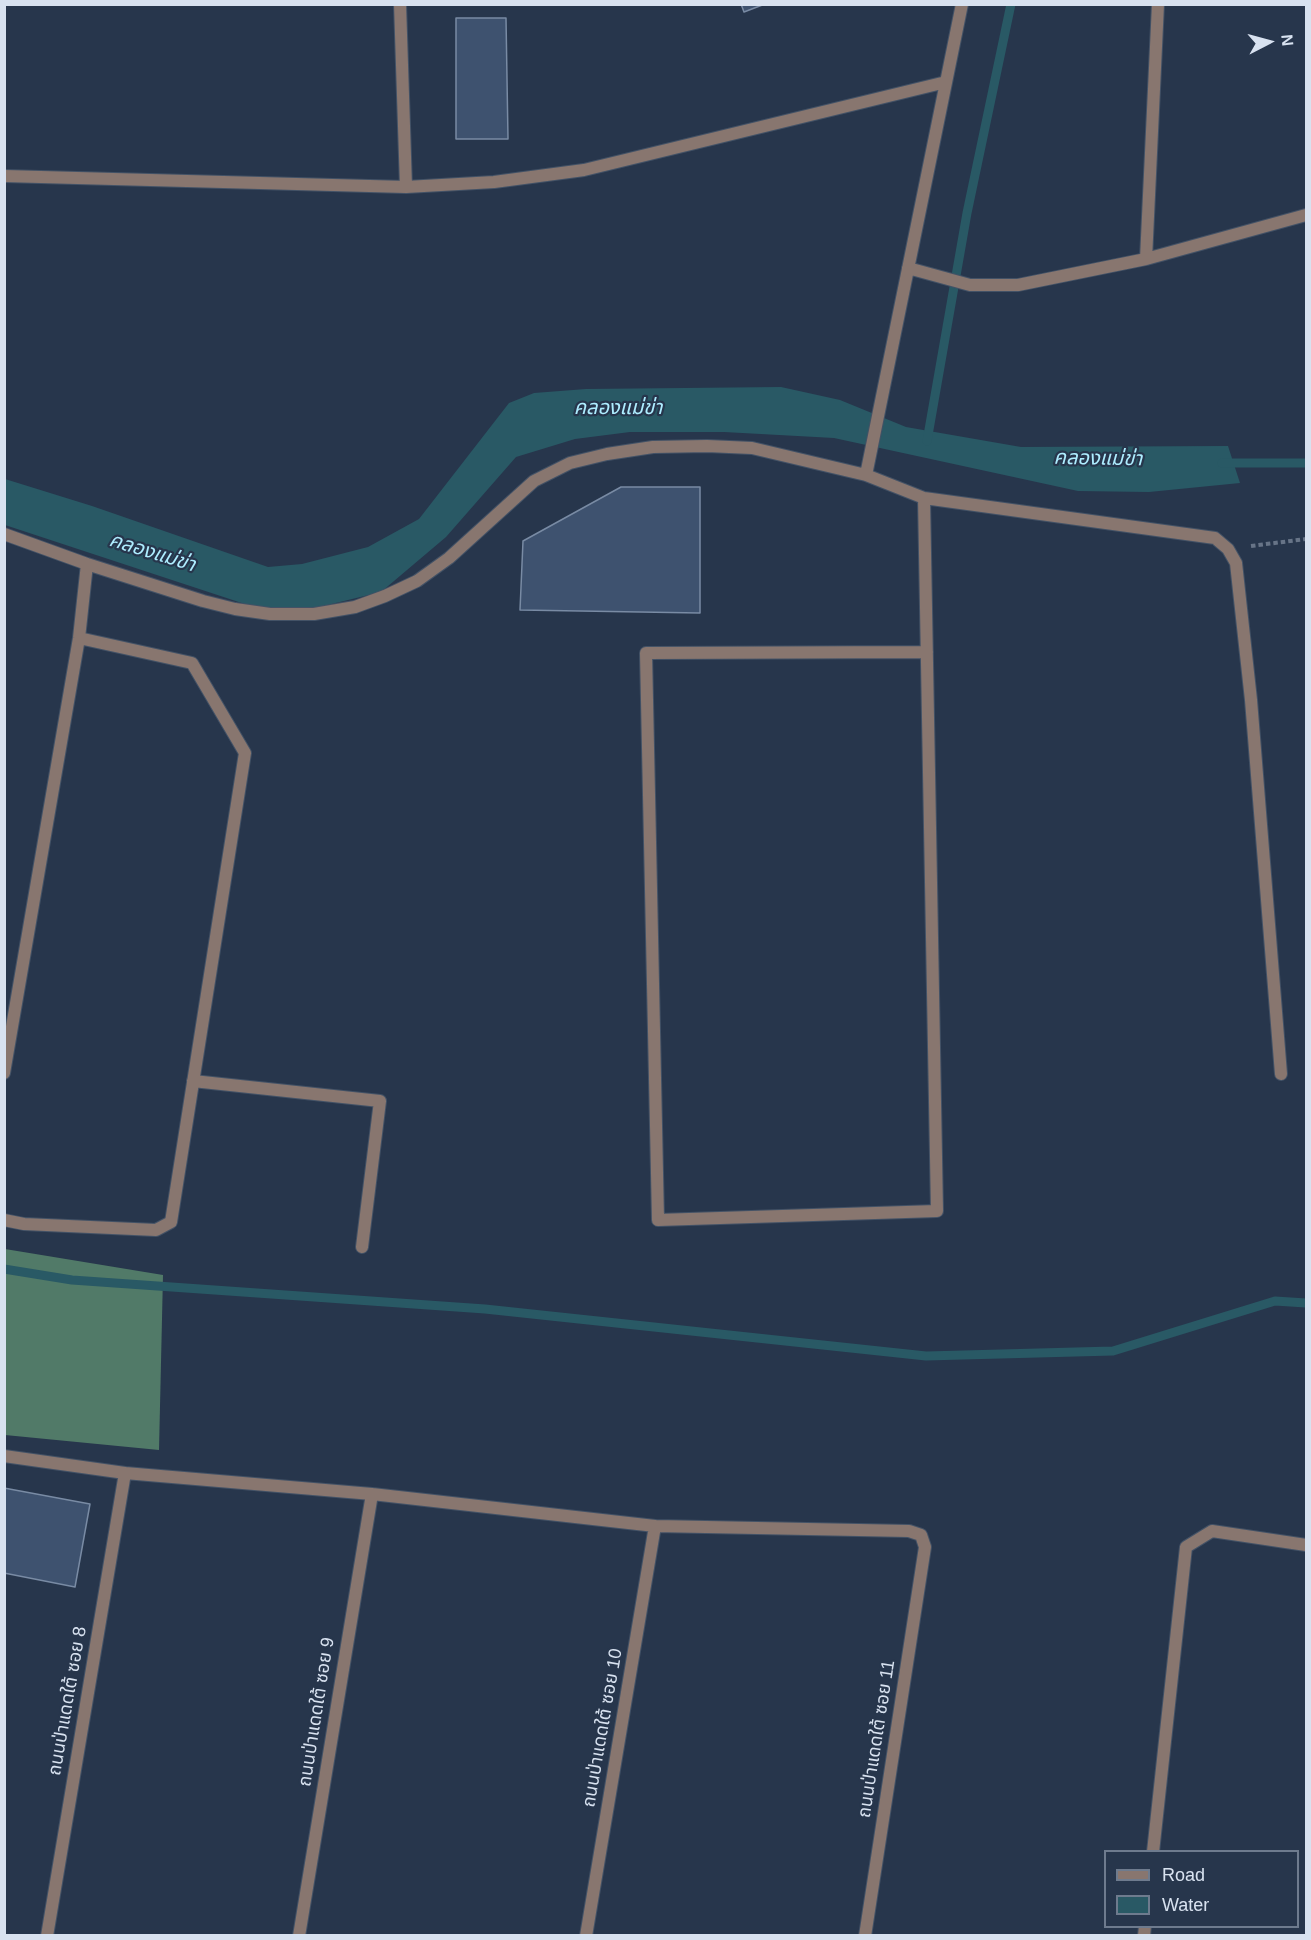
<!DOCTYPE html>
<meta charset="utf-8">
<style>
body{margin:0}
#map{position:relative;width:1311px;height:1940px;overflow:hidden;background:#27364c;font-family:Arial,sans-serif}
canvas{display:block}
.frame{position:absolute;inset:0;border:6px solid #d8e2f0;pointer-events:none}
.legend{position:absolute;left:1104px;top:1850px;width:195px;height:78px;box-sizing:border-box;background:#27364c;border:2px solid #6e7b8e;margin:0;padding:8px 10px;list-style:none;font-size:18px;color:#d8e2f0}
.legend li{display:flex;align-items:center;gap:12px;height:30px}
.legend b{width:30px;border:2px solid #6e7b8e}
.north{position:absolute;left:1239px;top:12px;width:60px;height:60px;-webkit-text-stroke:4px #27364c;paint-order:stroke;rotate:84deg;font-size:16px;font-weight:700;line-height:24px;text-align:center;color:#d8e2f0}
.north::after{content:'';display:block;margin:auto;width:21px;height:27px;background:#d8e2f0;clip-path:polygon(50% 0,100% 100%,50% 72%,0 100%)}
</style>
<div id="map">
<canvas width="1311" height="1940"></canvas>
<div class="frame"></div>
<ul class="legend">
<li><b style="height:8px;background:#88766f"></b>Road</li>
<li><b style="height:16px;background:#295965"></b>Water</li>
</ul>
<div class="north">N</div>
</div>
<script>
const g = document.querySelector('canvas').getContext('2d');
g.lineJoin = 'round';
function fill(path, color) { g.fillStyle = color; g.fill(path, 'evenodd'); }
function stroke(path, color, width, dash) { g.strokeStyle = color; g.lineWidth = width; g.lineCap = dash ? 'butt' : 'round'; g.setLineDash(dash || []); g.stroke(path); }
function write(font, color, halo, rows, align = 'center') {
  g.font = font + ' Arial,"Noto Sans Thai",sans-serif'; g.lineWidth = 4.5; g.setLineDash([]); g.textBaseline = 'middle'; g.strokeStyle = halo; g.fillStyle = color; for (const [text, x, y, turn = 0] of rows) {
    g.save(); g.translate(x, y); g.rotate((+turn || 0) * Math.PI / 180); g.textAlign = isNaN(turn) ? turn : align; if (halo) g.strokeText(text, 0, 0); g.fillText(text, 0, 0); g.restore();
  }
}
fill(new Path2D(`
 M5,1249L163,1275L159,1450L5,1435Z`), '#517a68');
fill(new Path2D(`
 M781,387L840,400L906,427L1021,447L1228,446L1240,483L1149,492L1078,491L834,438L724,432H630L575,439L516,457L446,537L381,592L311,609H260L5,525V479L92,506L268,567L302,564L368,547L419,519L509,403L534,393L586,389Z`), '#295965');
stroke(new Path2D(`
 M927,441L967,213L1011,4
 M1222,463H1306
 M4,1269L72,1280L485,1309L926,1356L1113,1351L1275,1301L1306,1303`), '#295965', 9);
const building = new Path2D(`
 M741,4H765L744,12Z
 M456,18H506L508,139H456Z
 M621,487H700V613L520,610L523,541Z
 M4,1488L90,1504L75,1587L4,1573Z`);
fill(building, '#3e526f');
stroke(building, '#798ba4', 1.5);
const minor = new Path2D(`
 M400,4L406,187
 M4,176L406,187L494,182L584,170L946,82
 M1146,259L1158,4
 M908,268L970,285H1018L1146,259L1306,215
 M866,475L962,4
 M924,498L937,1211L658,1220L646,653L927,652
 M4,534L87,564L203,601L235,609L270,614H314L355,607L385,596L417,581L449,558L534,481L570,463L607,454L653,447L707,446L752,448L866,475L924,498L1215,538L1228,549L1236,563L1251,700L1281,1074
 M4,1073L79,638L87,564
 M193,1081L380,1101L362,1247
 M4,1220L24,1224L156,1230L171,1222L245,753L192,663L79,638
 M4,1456L125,1473L372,1494L655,1526L909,1531L921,1535L925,1547L865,1936
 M1153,1852L1186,1547L1212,1531L1306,1545
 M47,1936L125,1473
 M299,1936L372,1494
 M586,1936L655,1526
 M1144,1936L1145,1926`);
stroke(minor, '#435266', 14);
stroke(new Path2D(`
 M1251,546L1306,539`), '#677487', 4, [4.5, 3]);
stroke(minor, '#88766f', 12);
write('18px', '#d8e2f0', '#27364c', [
 ["ถนนป่าแดดใต้ ซอย 8",68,1701,-80],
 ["ถนนป่าแดดใต้ ซอย 9",317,1712,-81],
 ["ถนนป่าแดดใต้ ซอย 10",603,1728,-80],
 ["ถนนป่าแดดใต้ ซอย 11",877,1739,-81]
]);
write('italic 20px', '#aeedff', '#27364c', [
 ["คลองแม่ข่า",618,408],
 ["คลองแม่ข่า",1098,459,1],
 ["คลองแม่ข่า",152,553,17]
]);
</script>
